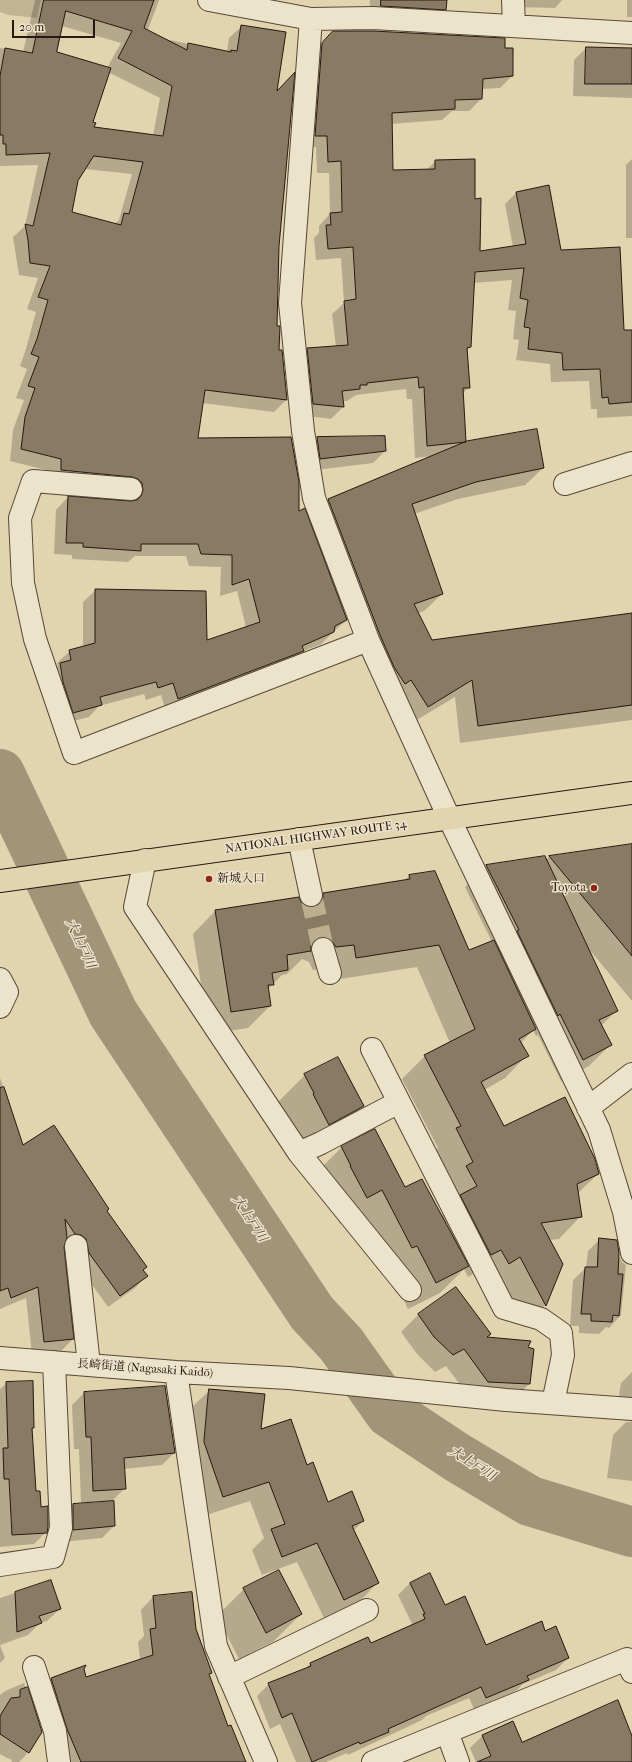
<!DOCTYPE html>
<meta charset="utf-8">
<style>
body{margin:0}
#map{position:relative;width:632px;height:1762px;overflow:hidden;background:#e1d4af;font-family:"IM FELL French Canon",serif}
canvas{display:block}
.scale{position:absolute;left:12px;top:20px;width:83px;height:18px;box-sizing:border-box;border:2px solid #271911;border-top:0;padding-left:5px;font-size:12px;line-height:14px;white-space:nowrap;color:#271911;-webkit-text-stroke:3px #ece3cb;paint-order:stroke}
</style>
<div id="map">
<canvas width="632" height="1762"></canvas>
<div class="scale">20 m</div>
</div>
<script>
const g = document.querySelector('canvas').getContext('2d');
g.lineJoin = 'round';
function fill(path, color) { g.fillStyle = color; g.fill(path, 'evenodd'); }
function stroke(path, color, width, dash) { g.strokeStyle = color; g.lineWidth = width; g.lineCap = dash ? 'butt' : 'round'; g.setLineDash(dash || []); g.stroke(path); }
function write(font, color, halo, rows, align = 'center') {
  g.font = font + ' "IM FELL French Canon","Noto Serif JP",serif'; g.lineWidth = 3; g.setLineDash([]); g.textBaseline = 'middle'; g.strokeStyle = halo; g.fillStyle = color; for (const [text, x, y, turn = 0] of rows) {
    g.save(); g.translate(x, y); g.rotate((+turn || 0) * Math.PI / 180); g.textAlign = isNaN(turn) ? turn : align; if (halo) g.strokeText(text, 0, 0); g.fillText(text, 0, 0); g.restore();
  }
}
fill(new Path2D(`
 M0,0H41L37,18L9,15L0,12Z`), '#c1b494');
fill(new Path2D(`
 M35,0H159L146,35L227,52L229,38L242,26L276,93L278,246L276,327L278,351H281L286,400L274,412L202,403L197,439L298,512L346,620L321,644L301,652L290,663L166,711L161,695L146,700L144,694L99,706L89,717L61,724L48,676L58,666L57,663L70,651L83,647V602L96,590L206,641L246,627L237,591L220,596L221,567L189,566L186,556H135L128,562L72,559V555L54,554L56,510L68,497L132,502L130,496L49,482L50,471L10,461L13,430L24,400L16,398L27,369L20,366L25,352L36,312L27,309L38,278L19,275L13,237L25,226L38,165L0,166V48L23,52ZM62,26L121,43L107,68L56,53ZM108,72L160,98L153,136L92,128V123ZM85,169L132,174L119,220L115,224L71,213L77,181Z
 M370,0H446L445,9L433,21L369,18Z
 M514,0H562L555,8L514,7Z
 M627,0H632V17H627Z
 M333,32L504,49L512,76L500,88L481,89V99L469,111H452L442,120L391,124L392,171L426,170L436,161L474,201L479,252L513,247L505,204L517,192L623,331H632V416L597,418V409H591L589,381L551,382L550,364L516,360L519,340L513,339L516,311L508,310L512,280L473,283L470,347L466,352L469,387L462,394L465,441L543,468L525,485L458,499L414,514L442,594L424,611L418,613L431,641L632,614V720L460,743L455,697L410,724L311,517L328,500L434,456L415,458L412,399H407L406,389L356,395L347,401H342L343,407L331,419L301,415L296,361L308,349L336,347L332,314L344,303L341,258L316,260L314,238L319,233V226L330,214L329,173H317L316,147H303L310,56Z
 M586,48L632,49V98L573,96L574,60Z
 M632,159V238H626V165Z
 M384,437L385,451L373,463L308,471L305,450L317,438Z
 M632,845V1001L588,948L617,1010L601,1026L610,1045L589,1066L561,1081L538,1035L536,1036L533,1030L521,1043L527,1055L505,1078L484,1090L503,1127L598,1174L577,1194L581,1216L559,1239L549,1240L562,1264L545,1305L523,1327L497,1279L478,1271L468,1277L464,1269L440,1293L408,1309L390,1272L355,1216L340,1224L315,1174L342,1147L436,1208H438L442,1215L452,1204L434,1152L438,1148L402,1079L425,1056L450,1043L417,967L334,980L332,967L313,970L309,962L302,959L287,974L282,975L268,989L270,1006L248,1028L209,1034L193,934L215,911L301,904L309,908L324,894L404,881L409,876L435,872L469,951L492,942L465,887L487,865L546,860L549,857Z
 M305,1075L362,1106L336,1133L302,1151L278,1102Z
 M0,1078L23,1146L106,1212L146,1276L135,1288L108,1307L78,1265L69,1246L63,1245L73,1339L61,1351L32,1354L26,1298L0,1309Z
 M600,1239L616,1240L619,1256L622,1262L626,1265L621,1315L609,1328L606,1327L599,1334L579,1333V1326H570L573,1280L586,1268L588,1251Z
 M419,1314L486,1338L527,1348L529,1384L512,1401L471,1399L446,1366L435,1372L417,1354L401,1332Z
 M632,1372V1481L607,1478L613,1435L626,1422H631V1417L617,1409L621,1383Z
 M7,1383L33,1428L31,1430L35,1492L46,1532L34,1544L0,1547V1389Z
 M210,1390L306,1466L328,1503L363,1521L353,1531L378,1582L359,1602L324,1618L297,1562L262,1575L252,1550L264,1538L250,1501L203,1516L190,1409Z
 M84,1393L174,1453L162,1465L124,1469L125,1488L110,1503L114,1526L102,1538L61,1542V1518L73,1505L104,1503V1501L81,1503L79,1449H74L72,1405Z
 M429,1574L445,1606L486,1646L544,1632L568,1658L556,1670L523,1684L516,1691L474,1709L469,1698L426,1716L422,1720L348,1755L347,1753L326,1762H296L280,1724L270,1729L257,1696L269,1684L305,1669L310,1664L370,1644L413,1626L398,1595L410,1583Z
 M50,1581L60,1609L47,1621L40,1623L28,1635L0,1645L5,1658L0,1663V1598Z
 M244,1589L301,1614L274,1641L239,1659L217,1616Z
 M153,1597L195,1629L211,1673L208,1675L227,1727L245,1762H64L39,1692L51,1679L82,1669L86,1678L140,1660L138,1642L144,1636L141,1610Z
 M24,1683L41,1732L26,1755L19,1762H12L10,1758L9,1759L0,1754V1695L5,1691Z
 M513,1723L522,1743L632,1751V1762H476L470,1748L482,1736Z`), '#0003');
stroke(new Path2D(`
 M0,774L113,1013L312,1313L341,1344L390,1413L458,1458L530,1501L632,1532`), '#a29479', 50);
const building = new Path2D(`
 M44,0H154L144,28L187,50L188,43L231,52V50L237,51L241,25L286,32L277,91L295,72L279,246L277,326H280L279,350H282L287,400L205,390L198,438L291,437L299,482V511L305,508L347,620L335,626L334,632L302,646L304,651L178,699L173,683L158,688L156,682L100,697L102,705L73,713L63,682L60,663L71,660L69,650L95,643V589L206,591L207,640L260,622L249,579L232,585V555L201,554L198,544H141V551L83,547V543H66L68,496L130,501L137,500L141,496L143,490L142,483L138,479L132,477L61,470V459L21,449L25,417L35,388L28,386L39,357L31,354L37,339L48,300L38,297L50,266L30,263L28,240L25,224L33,226L50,153L6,155V144H3V135H0V76L5,48L32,53ZM66,11L132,31L118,58L172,86L163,136L94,127L96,123L93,122L111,68L57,52ZM94,156L143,162L129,214L124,213L121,225L72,212L78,181Z
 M381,0H447L446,10L381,6Z
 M333,31H373L505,38V48H513V76L483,79L482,99L455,100V109L392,113L393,170L435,169V160L475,159V199L481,198L480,251L526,244L516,192L549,185L561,250L620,247L624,330H632V402L609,404L608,397L602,398L600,369L563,370L562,353L528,349L530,328L524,327L528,300L520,298L524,268L475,272L471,347L467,348L470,388H463L466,442L427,446L424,387L419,388L418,377L367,383V385H360V389L342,391L344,407L313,404L307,348L348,345L344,301L356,299L353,247L328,249L326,225H331L330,213L342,212L341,161L328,162L327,136H315L322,43Z
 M586,47L632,48V84H585Z
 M537,429L544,468L476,482L412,504L443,594L414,604L432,640L632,613V705L478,726L472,680L428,707L411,680L405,684L394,667L380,635L328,499L467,441Z
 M385,436L386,451L320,459L317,437Z
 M632,844V956L549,856Z
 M545,856L618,1011L599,1020L612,1045L583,1060L560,1014L558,1016L517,931L519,930L486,865Z
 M435,871L469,950L494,940L536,1029L519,1039L529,1056L481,1082L504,1126L565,1097L595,1159L599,1174L577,1184L582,1217L541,1223L563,1264L546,1306L520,1257L509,1264L501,1250L491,1255L460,1195L477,1186L466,1166L473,1162L456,1128L461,1126L424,1055L475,1029L439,945L356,958L354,945L336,947L331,940L326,937H319L314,941L311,946V951L287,955L288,970L272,973L274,985H268L271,1006L231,1012L215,910L299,897L302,904L308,907H313L320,904L323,898V893L410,879L409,875Z
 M338,1057L364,1106L329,1125L313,1094L314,1093L304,1074Z
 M4,1087L23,1145L54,1125L109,1209L107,1211L147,1267L143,1270L148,1276L120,1296L89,1253L86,1239L81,1235L75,1234L65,1219L67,1238L64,1247L74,1339L44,1342L38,1287L11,1298L8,1288L0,1291V1088Z
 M375,1129L405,1187L422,1179L469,1266L436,1283L417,1246L412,1248L382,1190L367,1198L350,1166H351L341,1146Z
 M599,1238L617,1240L619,1253L618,1274H623L619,1316L613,1315L612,1322L591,1321V1314H581L585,1267H597Z
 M456,1287L491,1334L487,1337L531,1341L528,1347L534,1349L530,1384L488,1382L464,1349L453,1355L434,1337L418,1314Z
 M33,1381L34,1428H32L36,1491H40L41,1507L48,1506V1527L47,1533L12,1535L9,1479H4L3,1448H8L6,1382Z
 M165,1386L175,1453L124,1458L126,1489L93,1491L91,1437H86L84,1392Z
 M209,1389L265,1394L261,1429L291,1419L307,1465L313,1462L328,1502L352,1491L364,1521L352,1526L379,1583L344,1600L317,1543L282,1557L271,1529L285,1524L269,1482L223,1497L204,1442Z
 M114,1501L115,1526L73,1530V1504Z
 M279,1570L302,1614L266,1633L243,1588Z
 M430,1573L445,1605L465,1596L486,1645L542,1621L545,1631L556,1626L569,1658L527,1676L529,1680L486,1698L481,1687L388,1729L389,1732L360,1744L359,1742L312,1762L292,1713L282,1718L268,1683L311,1666L310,1663L368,1637L371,1643L425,1619L423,1614H425L410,1583Z
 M51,1580L61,1609L39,1616L42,1623L17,1632L15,1592Z
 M192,1592L196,1629L212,1673L209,1674L228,1726L231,1725L246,1762H81L67,1729L51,1678L86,1665L84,1669L86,1677L153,1655L150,1629L156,1628L153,1596Z
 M28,1687L42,1732L29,1753L0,1734V1716L11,1698L20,1697V1690Z
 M618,1700L632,1736V1762H477L491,1756L482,1735L513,1721L522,1742Z`);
fill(building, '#887a63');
stroke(building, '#271911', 1);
stroke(new Path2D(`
 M311,895L323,949`), '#bcaf8f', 22, [22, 11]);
const minor = new Path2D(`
 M209,0L311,19L373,18L632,33
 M513,0L514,26
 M311,19L290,303L303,431L314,498L368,640L450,820L599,1130L624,1212L632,1253
 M565,484L632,463
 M131,489L33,481L20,518L23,583L35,639L74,753L368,640
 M299,839L311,895
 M145,860L135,907L299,1153L321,1143L399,1102
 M323,949L330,973
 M0,979L7,992L0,1007
 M372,1049L504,1308L541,1319L561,1333L563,1355L553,1403
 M588,1108L632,1074
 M299,1153L410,1290
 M76,1246L89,1365
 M0,1358L176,1372L289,1378L506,1400L632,1409
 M176,1372L216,1646L266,1762
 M0,1565L53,1557L61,1528L54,1362
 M34,1667L55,1731L59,1762
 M229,1677L367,1610
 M447,1732L458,1762
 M373,1762L627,1659L632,1672`);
const highway = new Path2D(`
 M0,881L632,793`);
stroke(minor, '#564838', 24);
stroke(highway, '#271911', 24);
stroke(minor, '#ece3cb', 22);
stroke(highway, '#e1d4af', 22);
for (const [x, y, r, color] of [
 [209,879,4,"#8f2418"],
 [594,888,4,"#8f2418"]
]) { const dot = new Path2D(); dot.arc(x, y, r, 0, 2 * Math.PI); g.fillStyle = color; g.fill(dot); stroke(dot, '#ece3cb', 1.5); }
write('12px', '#271911', '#ece3cb', [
 ["NATIONAL HIGHWAY ROUTE 34",316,837,-8],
 ["長崎街道 (Nagasaki Kaidō)",145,1369,4]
]);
write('12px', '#271911', '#ece3cb', [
 ["新城入口",217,879],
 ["Toyota",586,888,"right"]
], 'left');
write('italic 13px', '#584a3b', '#ece3cb', [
 ["大上戸川",80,944,65],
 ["大上戸川",249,1219,57],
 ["大上戸川",472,1464,32]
]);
</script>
